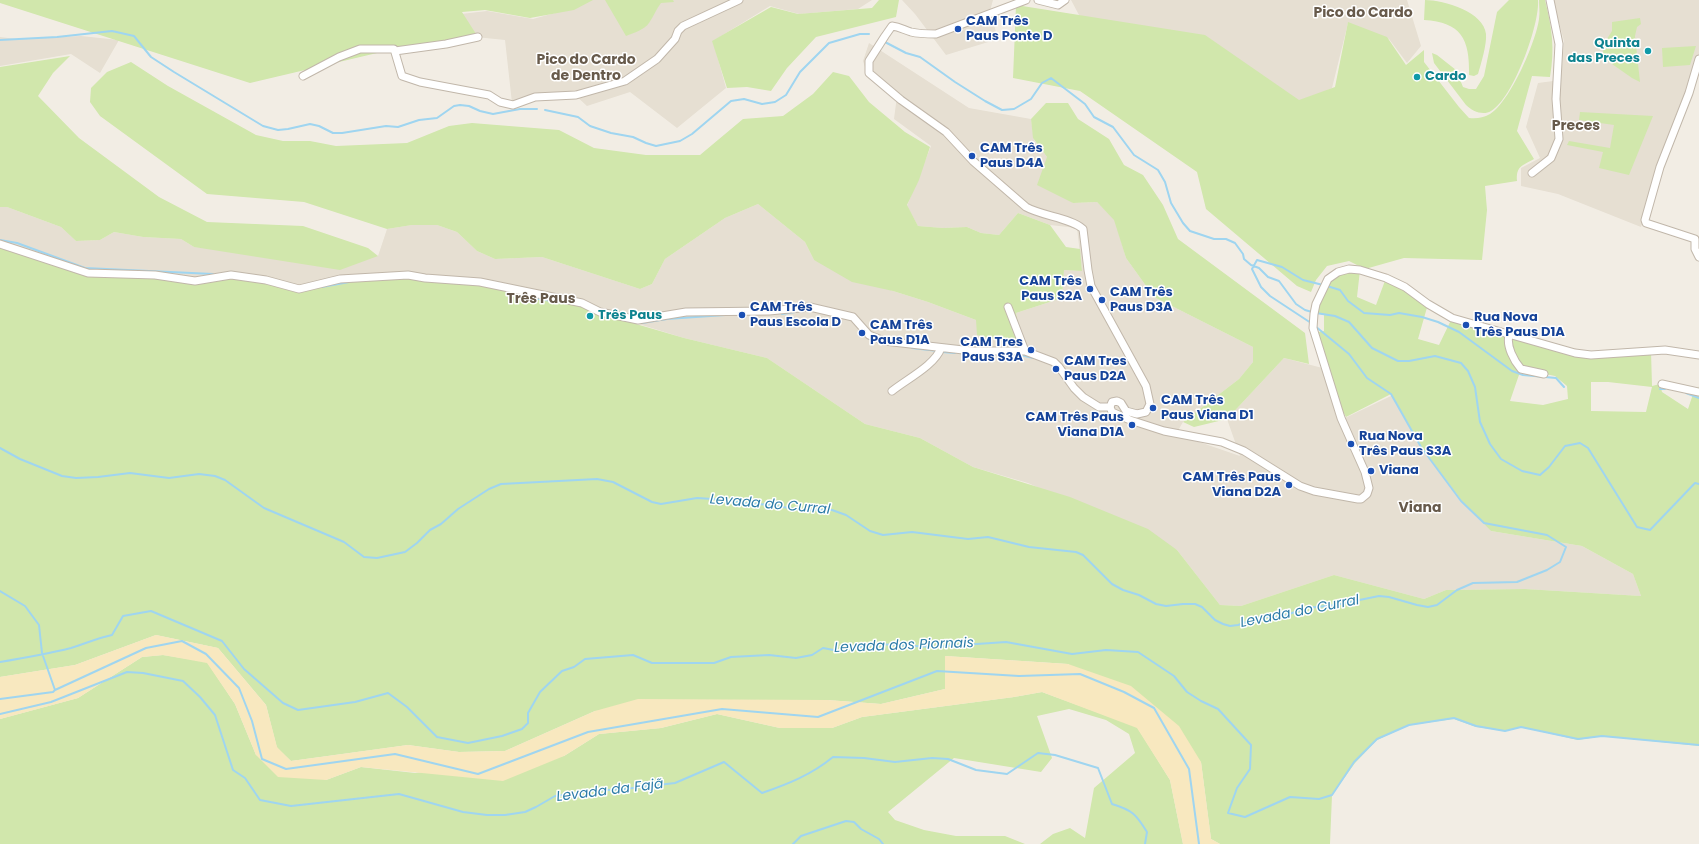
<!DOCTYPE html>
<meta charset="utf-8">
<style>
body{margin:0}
canvas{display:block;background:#f2ede4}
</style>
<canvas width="1699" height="844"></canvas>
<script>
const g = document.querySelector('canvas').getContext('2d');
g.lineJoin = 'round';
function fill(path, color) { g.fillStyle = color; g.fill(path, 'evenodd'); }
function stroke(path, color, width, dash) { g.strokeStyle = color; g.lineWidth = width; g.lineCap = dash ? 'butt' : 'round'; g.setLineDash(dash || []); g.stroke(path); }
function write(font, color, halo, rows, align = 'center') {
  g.font = font + ' Poppins,sans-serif'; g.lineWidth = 3; g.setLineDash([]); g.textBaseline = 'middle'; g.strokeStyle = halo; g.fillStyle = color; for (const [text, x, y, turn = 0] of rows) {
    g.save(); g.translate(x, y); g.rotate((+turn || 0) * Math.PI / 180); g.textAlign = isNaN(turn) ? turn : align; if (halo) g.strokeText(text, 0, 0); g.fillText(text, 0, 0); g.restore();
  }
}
fill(new Path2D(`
 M592,0H872L858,9L799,14L770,6L713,41L726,88L677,128L630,92L587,106L574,94L512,103L505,40L466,36L461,14L487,11L533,19L573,8Z
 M902,0H993L990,11L998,39L946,55L915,14Z
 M1071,0H1407L1421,46L1407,63L1389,39L1348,23L1332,88L1301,102L1079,15Z
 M1553,0H1699V58L1688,94L1641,227L1558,194L1521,186V168L1540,158L1526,127L1538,83L1561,80L1564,41Z
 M81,36L119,40L100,73L71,54L0,66V37L16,39Z
 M869,43L969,108L1031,119L1034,140L1047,157L1073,203L1097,202L1115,220L1126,258L1154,297L1253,347V362L1239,379L1183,422L1176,434L1240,456L1227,419L1284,358L1330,370L1345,418L1391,396L1425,400L1491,531L1582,546L1633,574L1641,596L1525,589L1446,590L1424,599L1334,575L1241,606L1220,605L1177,550L1028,483L973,467L920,438L865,424L767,358L684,338L600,312L88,273L0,244V207H7L61,227L76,241L100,240L114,232L143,237L181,239L194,247L378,256L387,229L412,225H437L457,232L477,251L495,259L542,257L640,289L652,284L665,259L725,218L758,204L805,242L814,260L893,291L928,302L976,320L1023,345L1016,313L1062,298L1064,270L1082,271L1077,228L1050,225L1018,213L999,235L981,233L967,227L943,228L918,226L907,206L931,146L894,119L897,96L869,79L863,61Z`), '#e6dfd2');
fill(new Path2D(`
 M0,0H593L574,10L530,18L485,10L462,12L478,37L394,49L250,83L0,3Z
 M605,0H673L674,2L661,3C656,9 654,16 649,23C645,29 634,33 626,36Z
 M879,0H899L896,17L816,37L787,68L771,91L747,87L727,88L712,41L771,7L798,14L872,8Z
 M1425,0C1444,0 1484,12 1486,34C1487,44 1481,64 1478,74L1474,76L1469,75C1470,39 1461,22 1424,20Z
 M1509,0H1538C1540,24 1513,99 1491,111C1483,116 1472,111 1466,105L1434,63L1432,53L1437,55L1456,70L1463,87L1469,89H1476L1484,76L1497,12Z
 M1539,0H1545C1552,28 1555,48 1550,77L1532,76L1517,131L1534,159C1522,166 1516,166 1517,181L1485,186L1487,210L1482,260L1404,258L1365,269L1349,261L1327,266L1316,280L1311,292L1297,286L1206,209L1197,172L1080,91L1013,78L1016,5L1205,35L1299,100L1335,87L1348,22L1387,37L1406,65L1424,50V62L1459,107L1469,118C1476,119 1483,118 1490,114C1510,102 1536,42 1539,19C1540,13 1539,6 1539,0Z
 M1640,18L1641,24L1637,27L1635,36L1640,82L1632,78L1602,57L1605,42L1612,31V22Z
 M1696,46L1690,65L1663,67L1662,48Z
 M70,56L53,73L38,96L79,138L159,197L207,222L303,226L368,248L378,256L340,270L194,247L181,239L143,237L114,232L100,240L76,241L61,227L7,207H0V67Z
 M131,62L168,86L256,135L283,141H310L336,146L407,143L449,126L472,123L559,130L594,148L646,155H700L743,119L783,116L813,94L833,72L849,76L869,102L905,132L930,147L919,180L907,205L918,226L943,228L967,227L981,233L999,235L1018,213L1050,225L1066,247L1080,249L1082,271L1064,270L1062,298L1016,313L1023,345L977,335L976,320L928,302L893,291L852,282L814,260L805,242L758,204L725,218L665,259L652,284L640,289L542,257L495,259L477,251L457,232L437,225H412L387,229L304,202L207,194L100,116L90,102L91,88L107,72Z
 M1046,103H1068L1078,119L1109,139L1124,165L1143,175L1163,205L1178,239L1305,333L1309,364L1284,358L1227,419L1194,427L1183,422L1239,379L1253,362V347L1154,297L1126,258L1114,220L1097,202L1073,203L1037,185L1047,157L1033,138L1031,119Z
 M1580,112L1653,116L1629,175L1599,168L1603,152L1567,145L1569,141L1610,148L1614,125L1579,120Z
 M0,244L88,273L195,281L231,275L299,289L340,279L393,275L480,282L582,303L600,312L636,324L684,338L767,358L865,424L920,438L973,467L1070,497L1148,529L1177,550L1220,605L1241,606L1334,575L1424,599L1446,590L1525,589L1641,596L1633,574L1582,546L1491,531L1462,501L1421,446L1391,394L1346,417L1338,402L1314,333L1324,331V315L1316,313L1332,275L1360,270L1357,297L1376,305L1386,278L1428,304L1418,339L1439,345L1452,318L1575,353L1651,351L1652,386L1660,384L1662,392L1688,409L1694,391L1698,392L1699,386V746L1602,736L1578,740L1521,727L1505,731L1476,727L1454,719L1409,725L1377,740L1355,763L1332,795L1330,844H1220L1211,839L1201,762L1068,664L945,656V689L881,704L827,700H773L595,711L505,751L459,752L408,745L291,761L277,748L266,705L218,648L156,635L75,665L0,677ZM1521,369L1555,376L1567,386L1568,399L1543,405L1510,401ZM1591,382H1608L1652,387L1646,412L1591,411Z
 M163,655L207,662L235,704L256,755L326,780L361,767L415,773L564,756L599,734L661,728L717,714L780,728H832L862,717L1014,697L1042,692L1137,727L1170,780L1183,844H1040L1053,834L1070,828L1085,838L1094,788L1135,753L1129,734L1106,720L1069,709L1037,716L1052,758L1041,772L954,758L888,812L895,820L924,830L956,836H1005L1025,844H0V719L78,698L142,657Z`), '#d1e7ac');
fill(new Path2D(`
 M156,635L218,648L266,705L277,747L291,761L408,745L459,752L505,751L595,711L638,699L827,700L881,704L945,689V656L1068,664L1131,686L1179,726L1201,762L1211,839L1220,844H1183L1170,780L1137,728L1042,692L1014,697L862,717L832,728H780L717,714L661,728L599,734L564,756L503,781L361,767L326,780L278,777L256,755L235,704L207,663L163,655L142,657L78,698L0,719V677L75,665Z`), '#f8e8bf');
stroke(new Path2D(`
 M0,40L57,37L112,31L134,36L151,57L174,72L263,126L278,130L288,129L310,124L319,126L333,133H342L386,126L398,127L419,120L437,118L454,106L460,105L469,106L480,111L493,114L520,109H537
 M883,41L906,53L920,57L955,82L985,101L1002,110L1014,109L1031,99L1042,83L1051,78L1085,104L1094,117L1113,127L1134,155L1158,170L1165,182L1171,203L1183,223L1190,231L1214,239H1226L1235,243L1243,254L1244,259L1251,265L1259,268L1268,277L1279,281L1296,304L1305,310L1312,312
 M545,110L578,117L590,126L611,133L633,137L646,143L656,146L680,141L692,134L731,101L744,99L762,104L775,102L786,95L800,72L829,43L860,34H869
 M0,240L17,243L85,268L213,274
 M1327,286L1340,290L1348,301L1364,313L1390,315L1399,313L1422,317L1438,322L1459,332L1512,371L1523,375L1556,378L1564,387
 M322,287L349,282
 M506,291L539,299L565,303
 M1316,313L1335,316L1349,322L1372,348L1398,361H1409L1435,356L1461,363L1468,371L1475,387L1480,422L1490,444L1501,459L1522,471L1540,475L1549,467L1565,446L1580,443L1588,448L1637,527L1650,530L1695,483L1699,484
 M782,314L795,312
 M642,323L667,319L725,315
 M1311,323L1270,296L1261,287L1252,269L1257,260L1282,267L1303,280L1323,285
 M868,338L880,343
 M912,348L938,351
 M942,352L955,353
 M1000,354L1021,355L1033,358
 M1660,389H1665
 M1686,393L1699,398
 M0,448L20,459L62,476L76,478L98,477L130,473L169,478L199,474L215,476L225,480L264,508L344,542L364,557L377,558L405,552L417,543L430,530L441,524L458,509L489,489L501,484L597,479L613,482L652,502L661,504L697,498L729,500L744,503L771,505L801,510H832L846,515L870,531L883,535L912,532L968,539L988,537L1029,547L1076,552L1083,555L1112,584L1123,590L1139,595L1156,604L1166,606L1183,604H1195L1202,607L1215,620L1223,624L1230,626L1238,625L1261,617H1280L1307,608L1335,605L1379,596L1389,597L1417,605L1428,607L1437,605L1457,590L1473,583L1517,582L1547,570L1560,562L1566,547L1547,535L1484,523L1461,501L1421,447L1391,394L1367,378L1349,354L1315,326
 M0,591L25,606L39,625L42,653L55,690
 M0,662C24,658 47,654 71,648C85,644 97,638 112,635L123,616L151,611L222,641L244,669L283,703L298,710L355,702L388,693L407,707L437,737L468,743L502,736L522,729L528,723V713L540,692L562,671L574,667L585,659L633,655L652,663H714L731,657L769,655L796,658L812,655L823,648L839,651L877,644L933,647L1006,642L1072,654L1106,650L1138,652L1174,676L1187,692L1201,701L1218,709L1251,745L1250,769L1237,788L1228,813L1245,817L1290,797L1319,799L1332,795L1354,762L1377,739L1409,725L1454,718L1476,726L1505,731L1521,727L1578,739L1602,736L1699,745
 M0,699L53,692L55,690L146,648L182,641L206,654L239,688L252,721L262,759L286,769L395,754L478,774L588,732L722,709L818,717L937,671L1019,676L1080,674L1124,692L1154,708L1189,769L1199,844
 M0,714L51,702L127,672L143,673L183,681L200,697L215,715L233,770L245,778L260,800L291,806L399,794L463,812L487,815H505L525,812L536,807L555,796L590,791L625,789L675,783L724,762L762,793C788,784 811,775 833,757L864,758L895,762L932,758L948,759L976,770L1007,774L1038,753L1055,755L1098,768L1112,804C1132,810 1136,814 1147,832L1145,844
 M793,844L801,836L846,821L854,822L861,829L879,839L883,844`), '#9fd5f0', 2);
const minor = new Path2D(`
 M1026,0L936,34C928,34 919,34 911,32C904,30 900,27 892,26L885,36L869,61V73L901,100L946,132L973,161L1026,207C1042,216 1071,218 1083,229L1088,270L1091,286L1146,386L1150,404L1146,412L1137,414L1126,411L1121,403L1117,401L1112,402L1110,407
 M1038,0L1058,5L1065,0
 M395,51L446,44L478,37
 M1699,59L1689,93L1660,167L1645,220L1646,223L1695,239V249L1699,257
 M303,76L339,57L360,49H394L402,76L420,82L489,95L500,102L513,105L535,97L576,95L625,81L657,59L675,39L678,31L683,26L739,0
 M1532,173L1551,158L1559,139L1556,99L1559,44L1550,0
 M0,244L88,273L155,275L195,281L231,275L266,280L299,289L340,279L408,275L425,278L480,282L582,303L600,312L638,320L686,312L769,311L810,307L853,317L869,335L884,341L972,351H1025L1054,362L1059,367L1074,388L1083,397L1099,407H1110
 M1008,307L1025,351
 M1509,335C1506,346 1514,361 1521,369L1544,374
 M1662,384L1699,392
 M892,391C907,379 935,365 941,348
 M1110,407L1112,412L1130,420L1164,431L1222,442L1244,451L1300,486L1314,491L1358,499H1361L1367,494L1369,488L1365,472L1341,418L1313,328L1314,314L1316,304L1328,279L1338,272L1349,269L1360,270L1386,278L1405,287L1428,304L1452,318L1575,353L1591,355L1665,350L1699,355`);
stroke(minor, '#c1b7aa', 9);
stroke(minor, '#fff', 7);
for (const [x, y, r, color] of [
 [958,29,4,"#1a4fb4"],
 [1648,51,4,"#0f9aa8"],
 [1417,77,4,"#0f9aa8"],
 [972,156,4,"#1a4fb4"],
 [1090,289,4,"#1a4fb4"],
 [1102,300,4,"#1a4fb4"],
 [742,315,4,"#1a4fb4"],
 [590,316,4,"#0f9aa8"],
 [1466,325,4,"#1a4fb4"],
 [862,333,4,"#1a4fb4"],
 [1031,350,4,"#1a4fb4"],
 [1056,369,4,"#1a4fb4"],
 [1153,408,4,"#1a4fb4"],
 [1132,425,4,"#1a4fb4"],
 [1351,444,4,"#1a4fb4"],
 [1371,471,4,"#1a4fb4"],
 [1289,485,4,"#1a4fb4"]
]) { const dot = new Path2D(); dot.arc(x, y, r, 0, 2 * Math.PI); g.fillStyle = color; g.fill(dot); stroke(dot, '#fff', 1.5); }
write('bold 13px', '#164399', '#fff', [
 ["CAM Três",966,22],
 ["Paus Ponte D",966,37],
 ["CAM Três",980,149],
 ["Paus D4A",980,164],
 ["CAM Três",1082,282,"right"],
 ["Paus S2A",1082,297,"right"],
 ["CAM Três",1110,293],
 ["Paus D3A",1110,308],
 ["CAM Três",750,308],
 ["Paus Escola D",750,323],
 ["Rua Nova",1474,318],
 ["Três Paus D1A",1474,333],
 ["CAM Três",870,326],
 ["Paus D1A",870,341],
 ["CAM Tres",1023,343,"right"],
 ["Paus S3A",1023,358,"right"],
 ["CAM Tres",1064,362],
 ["Paus D2A",1064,377],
 ["CAM Três",1161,401],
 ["Paus Viana D1",1161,416],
 ["CAM Três Paus",1124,418,"right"],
 ["Viana D1A",1124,433,"right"],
 ["Rua Nova",1359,437],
 ["Três Paus S3A",1359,452],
 ["Viana",1379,471],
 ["CAM Três Paus",1281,478,"right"],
 ["Viana D2A",1281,493,"right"]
], 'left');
write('bold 13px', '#0d838f', '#fff', [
 ["Quinta",1640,44,"right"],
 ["das Preces",1640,59,"right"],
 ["Cardo",1425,77],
 ["Três Paus",598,316]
], 'left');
write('bold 14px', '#675a4b', '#fff', [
 ["Pico do Cardo",1363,13],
 ["Pico do Cardo",586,60],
 ["de Dentro",586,76],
 ["Preces",1576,126],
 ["Três Paus",541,299],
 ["Viana",1420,508]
]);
write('italic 14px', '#2c7ca8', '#fff', [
 ["Levada do Curral",770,505,5],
 ["Levada do Curral",1300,612,-11],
 ["Levada dos Piornais",904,646,-2],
 ["Levada da Fajã",610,791,-7]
]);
</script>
